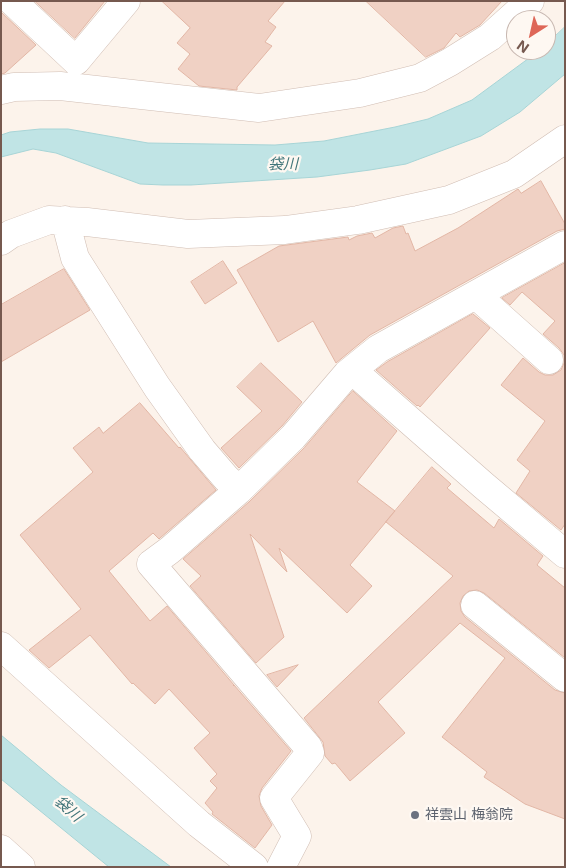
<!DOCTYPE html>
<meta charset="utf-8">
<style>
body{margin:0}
#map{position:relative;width:566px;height:868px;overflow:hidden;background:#fcf3eb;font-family:Inter,sans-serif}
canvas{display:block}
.frame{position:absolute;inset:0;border:2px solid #76594f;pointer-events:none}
.north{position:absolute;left:506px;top:10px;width:50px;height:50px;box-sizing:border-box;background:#fef8f2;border:1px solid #c8b8b1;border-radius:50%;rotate:215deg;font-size:14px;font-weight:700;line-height:20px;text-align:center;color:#76594f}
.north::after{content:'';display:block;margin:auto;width:18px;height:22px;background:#de6758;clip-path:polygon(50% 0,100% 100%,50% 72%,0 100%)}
</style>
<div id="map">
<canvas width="566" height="868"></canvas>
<div class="frame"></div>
<div class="north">N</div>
</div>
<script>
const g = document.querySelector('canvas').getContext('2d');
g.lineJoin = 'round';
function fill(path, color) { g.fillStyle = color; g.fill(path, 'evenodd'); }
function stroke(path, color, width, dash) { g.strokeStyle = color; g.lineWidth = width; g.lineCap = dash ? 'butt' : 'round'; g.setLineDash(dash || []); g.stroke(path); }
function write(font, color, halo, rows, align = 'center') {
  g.font = font + ' Inter,"Noto Sans JP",sans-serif'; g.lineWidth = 4.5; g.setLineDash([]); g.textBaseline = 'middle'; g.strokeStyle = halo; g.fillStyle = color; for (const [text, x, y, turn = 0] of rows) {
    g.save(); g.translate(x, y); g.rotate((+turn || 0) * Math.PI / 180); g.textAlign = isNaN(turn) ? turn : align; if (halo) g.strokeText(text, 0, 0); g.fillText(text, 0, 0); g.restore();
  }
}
const water = new Path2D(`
 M565,27V74L520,112L481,136L406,164L370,170L317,177L191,185H163L140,184L56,153L33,149L1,157V135L10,132L40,129H68L148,143L275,145L324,141L395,127L428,119L472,100L540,50H546V45Z
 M1,735L61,785L171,867H109L1,779Z`);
fill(water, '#c0e4e5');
stroke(water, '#a7d4d6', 1);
const building = new Path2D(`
 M35,1H105L75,38Z
 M162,1H285L268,21L276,27L265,42L272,46L237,87V90L199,86L178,69L190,54L177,43L190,28Z
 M366,1H502L480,25L460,37L456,33L444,48L426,57Z
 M1,12L36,45L5,73L1,74Z
 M541,181L565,224V229L557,231L370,335L336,363L313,321L278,342L237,270L279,246L348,237L349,240L357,236L372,233L375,238L393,228L403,226L406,234L408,233L415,251L458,228L518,189L521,193Z
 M223,261L237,283L205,304L191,282Z
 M565,263V524L561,530L516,493L530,471L517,460L545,421L501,385L523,358L539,372L545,375H553L561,370L564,363V355L559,348L543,334L555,321L522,292L510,305L502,298Z
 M64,269L90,310L1,362V305Z
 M473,314L490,328L420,407L418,405L417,406L376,370L387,362Z
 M261,363L302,402L282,426L239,468L221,448L262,411L237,387Z
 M353,391L397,431L357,482L395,511L350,565L372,586L347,613L279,548L287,572L250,534L284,637L256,663L190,586L201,576L183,559L249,502L304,448Z
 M140,403L179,448L180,447L216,490L160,538L159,539L153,533L109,571L150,621L167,606L234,685L233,686L234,685L291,751L262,788L259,796L261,806L272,825L255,848L212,814L213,812L205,803L217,788L210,781L217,774L194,748L210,733L169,689L155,704L133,683L132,684L90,635L49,668L29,650L81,609L20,535L93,472L73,448L99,427L103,433Z
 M432,467L451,484L447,488L494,528L499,519L543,556L537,565L565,588V658L484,593L477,590L469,591L463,596L460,603L461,611L465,617L555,690L565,693V819L525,804L484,777L487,772L442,737L505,658L460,623L378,702L405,733L350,781L335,763L332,764L325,756L323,742L304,718L453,576L386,522Z
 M298,665L277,687L267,675Z`);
fill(building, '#f0d1c4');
stroke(building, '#e2b6a5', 1);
const minor = new Path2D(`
 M12,1L76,61L126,1
 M1,90L14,87L60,86L259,108L360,93L420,78L450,62L490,37L530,1
 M65,220L75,258L157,387L202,450L226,478L239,490
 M1,241L11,234L49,220L87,222L188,234L285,230L358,220L449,200L514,174L565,139
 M477,296L549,360
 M352,370L483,485L565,554
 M475,605L565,678
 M1,646L199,824L254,867
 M1,849L21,867
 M281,867L297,836L274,798L310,753L308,747L151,564L170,550L239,490L293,437L347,374L378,349L565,245`);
stroke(minor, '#d0bdb3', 29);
stroke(minor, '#fff', 28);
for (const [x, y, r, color] of [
 [415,815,5,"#6b7280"]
]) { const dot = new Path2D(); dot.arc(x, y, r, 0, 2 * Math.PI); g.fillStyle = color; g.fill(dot); stroke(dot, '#fef8f2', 2); }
write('14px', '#5b616d', '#fef8f2', [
 ["祥雲山 梅翁院",425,815]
], 'left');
write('italic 15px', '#42767a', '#fef8f2', [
 ["袋川",283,164],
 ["袋川",68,809,41]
]);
</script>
